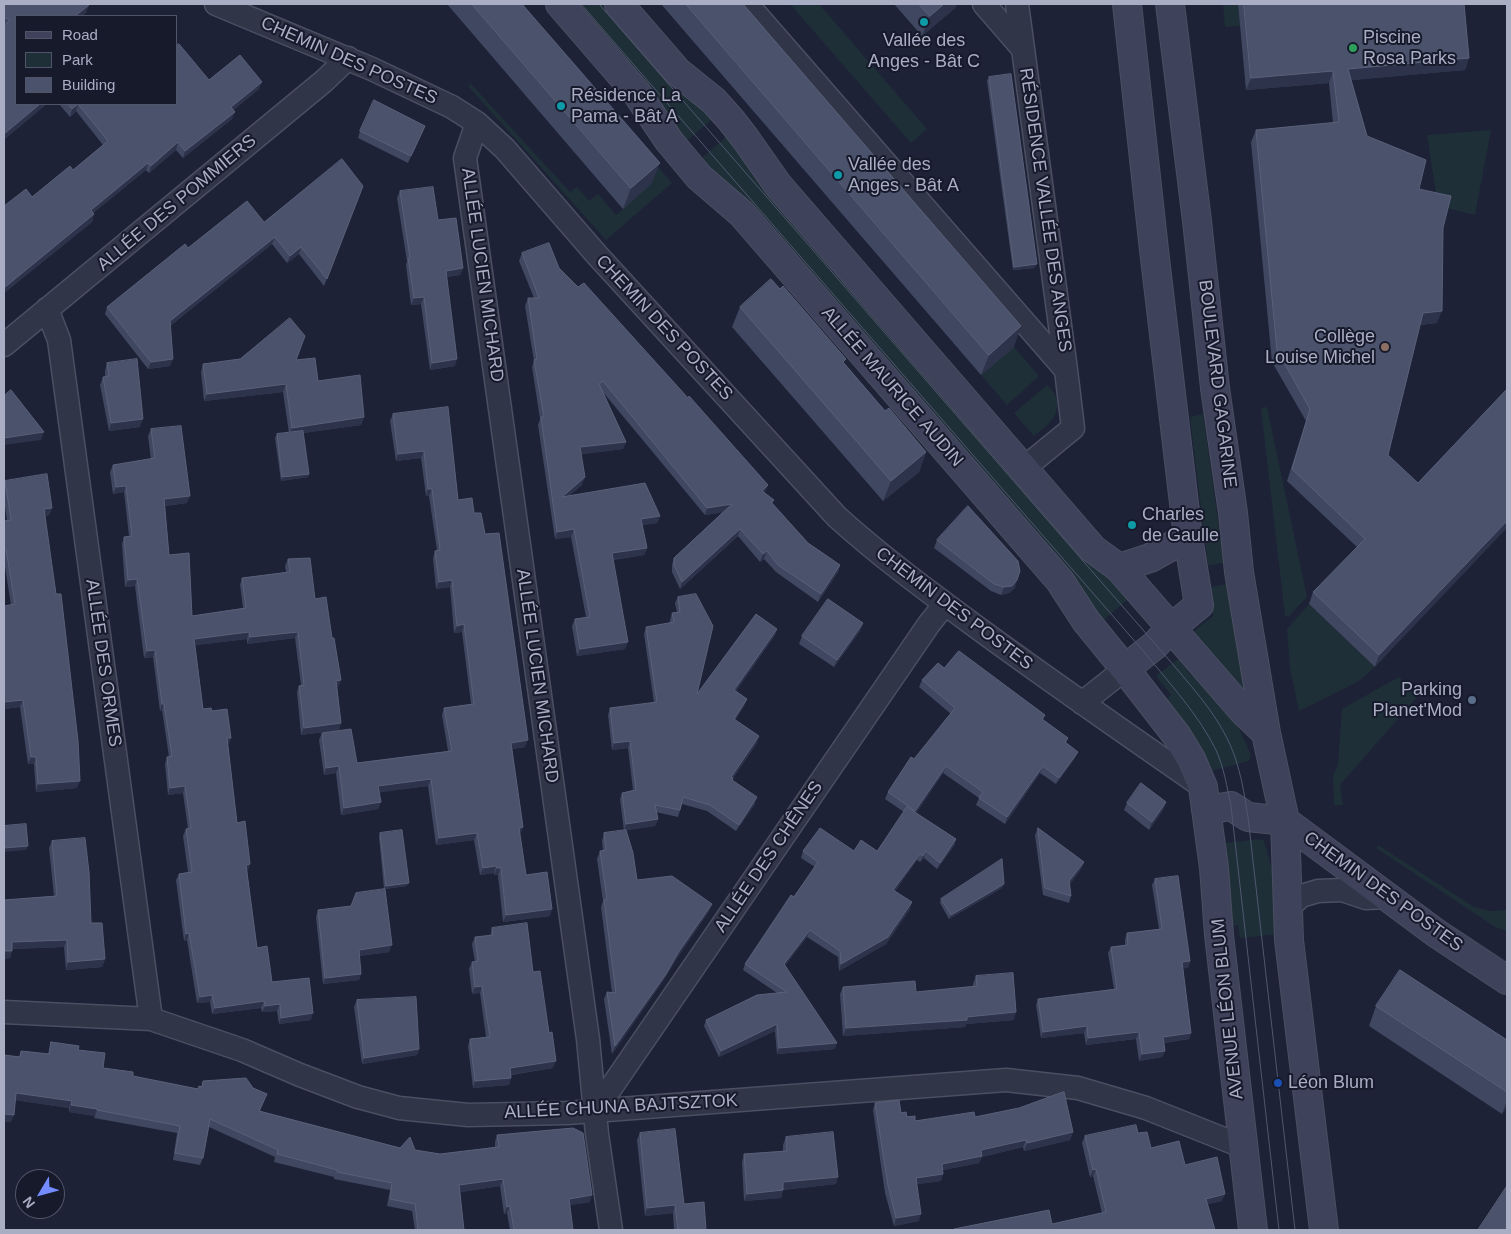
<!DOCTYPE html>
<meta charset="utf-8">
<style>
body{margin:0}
#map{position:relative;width:1511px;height:1234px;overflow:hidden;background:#1d2237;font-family:Helvetica,sans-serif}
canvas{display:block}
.frame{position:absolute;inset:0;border:5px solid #a9aec5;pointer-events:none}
.legend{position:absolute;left:15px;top:15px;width:162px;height:90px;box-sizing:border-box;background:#161a2b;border:1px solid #515569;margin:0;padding:6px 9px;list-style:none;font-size:15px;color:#a9aec5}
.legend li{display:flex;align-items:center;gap:10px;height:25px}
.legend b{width:25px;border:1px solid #515569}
.north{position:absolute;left:15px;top:1169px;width:50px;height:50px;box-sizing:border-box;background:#161a2b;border:1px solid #515569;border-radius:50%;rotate:233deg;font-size:14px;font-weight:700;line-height:20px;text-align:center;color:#a9aec5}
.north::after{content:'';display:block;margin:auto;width:18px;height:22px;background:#748cff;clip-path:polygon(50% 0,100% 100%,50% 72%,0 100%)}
</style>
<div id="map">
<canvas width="1511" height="1234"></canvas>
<div class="frame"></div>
<ul class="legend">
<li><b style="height:6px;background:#3e425b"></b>Road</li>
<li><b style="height:14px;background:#1e2f38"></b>Park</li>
<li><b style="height:14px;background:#4b526b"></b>Building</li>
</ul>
<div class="north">N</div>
</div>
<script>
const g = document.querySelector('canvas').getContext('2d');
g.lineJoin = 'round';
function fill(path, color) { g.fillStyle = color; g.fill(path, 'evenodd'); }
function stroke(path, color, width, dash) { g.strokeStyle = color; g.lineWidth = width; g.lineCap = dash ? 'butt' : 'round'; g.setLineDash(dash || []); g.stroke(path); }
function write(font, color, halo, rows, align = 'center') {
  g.font = font + ' Helvetica,sans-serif'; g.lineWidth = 4; g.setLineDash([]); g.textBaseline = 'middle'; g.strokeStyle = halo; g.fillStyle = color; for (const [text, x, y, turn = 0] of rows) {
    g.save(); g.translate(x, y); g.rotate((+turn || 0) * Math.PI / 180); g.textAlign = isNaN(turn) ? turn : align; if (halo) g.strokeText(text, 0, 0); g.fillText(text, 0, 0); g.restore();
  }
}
fill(new Path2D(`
 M517,4L672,183L606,240L468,86L471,84L570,192L577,187L589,201L598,194L616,215L652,183Z
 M571,4H608L716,116L683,144Z
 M790,4H819L927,129L911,143Z
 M1223,4H1238L1240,26L1225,27Z
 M1491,130L1475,215L1438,206L1427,135Z
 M731,133L1132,596L1099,624L698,161Z
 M1014,347L1039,376L1007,405L981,375Z
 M1047,385C1050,388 1055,393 1056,397C1062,415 1046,427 1034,436L1014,413Z
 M1267,407L1307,597L1288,617L1285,616L1261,408Z
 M1203,414L1224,563L1208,565L1190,417Z
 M1228,584L1247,691L1245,696L1193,632L1213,616L1211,587Z
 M1309,604L1375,667L1359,681L1299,711L1290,668L1287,629Z
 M1178,659L1192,676L1198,672L1236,722L1251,755L1249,761L1211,771L1185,726L1166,699L1171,695L1156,676Z
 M1399,677L1418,696L1340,785L1343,805H1334L1333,776L1338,764L1342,709Z
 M1260,839L1264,841L1273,873L1279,934L1240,938L1238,925L1225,927L1221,847L1225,843Z
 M1378,845L1474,907L1490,911L1507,910V931L1495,927L1376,848Z`), '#1e2f38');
const street = new Path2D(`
 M216,4L372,69L452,107L477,123L505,149L597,255L837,517C879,555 925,589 971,623C1047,679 1125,733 1203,787
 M747,4L1066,370
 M984,4L1023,49
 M1017,4L1066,370L1073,428L1023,469
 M477,123L465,158L588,1039L597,1134L611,1230
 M47,309L59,340L151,1019
 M4,345L324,81L348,58
 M1082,703L1125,669
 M1288,908L1301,896L1318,891L1342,890L1366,898L1389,897
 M4,1012L151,1019L242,1050L300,1075L358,1097L399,1108L468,1115L567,1113L1006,1080L1078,1088L1146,1108L1244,1147
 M595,1111L929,624L945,604`);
const secondary = new Path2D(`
 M560,4L636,92L669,141L699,177L742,214L1060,581L1086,621L1125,669L1177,736L1191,759L1203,787L1214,868L1219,935L1253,1230
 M619,4L678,72L714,101L731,120L745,138L778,185L1093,549L1119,568L1244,712L1266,733
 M1170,4L1197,221L1215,388L1233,513L1239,572L1266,733L1285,821L1289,940L1324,1230
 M1119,568L1150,558L1188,537
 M1125,669L1155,645L1171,628L1199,605L1188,537L1154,250L1127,4
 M1206,810L1231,806L1248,817L1285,821L1436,933L1507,980`);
stroke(street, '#4b4f62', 25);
stroke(secondary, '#4b4f62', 30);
stroke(street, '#303547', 22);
stroke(secondary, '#3e425b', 28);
stroke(new Path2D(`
 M581,4L1145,653C1170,684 1198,714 1216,750C1224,768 1227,787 1231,806L1279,1230
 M599,4L1170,661C1197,693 1227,725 1238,767C1243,783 1245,800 1248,817L1295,1230`), '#51576f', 1);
fill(new Path2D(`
 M4,4L86,13L16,16L4,140Z
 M447,4H522L652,183L623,209Z
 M661,4H743L1014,347L981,375Z
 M894,4H957L955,8L922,36Z
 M1238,4H1464L1469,58L1465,70L1351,80L1367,136L1419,189L1443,228L1437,323L1420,325L1388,455L1418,483L1507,389L1375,667L1309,604L1313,592L1357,547L1287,481L1306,421L1272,362L1251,142L1256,130L1333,123L1329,83L1246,90Z
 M989,77L1035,268L1013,270L987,81Z
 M209,80L259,89L233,110L232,119L183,158L176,150L149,173L146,170L93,213L92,222L4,293V206L32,197L73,170L103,145L76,111L70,117L59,104H176Z
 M425,126L408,163L358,138L360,131Z
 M363,186L324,286L299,254L287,263L272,244L170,326V366L148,369L105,314L107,307L188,248L264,222Z
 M400,191L438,220L463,268L460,275L446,277L455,366L430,370L421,304L411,305L406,265L407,261L397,198Z
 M522,253L559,268L765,493L774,500L772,504L808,543L840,565L838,572L818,602L776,572L764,559L760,562L738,536L680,589L672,572V565L674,558L723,512L705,515L602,391L626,442L623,449L581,454L582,485L570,495L660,516L657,523L642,525L647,548L644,555L613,560L625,649L577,656L572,626L575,619L586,617L571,537L555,539L538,425L540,419L532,367L534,361L525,306L528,298H534L519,261Z
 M740,307L844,364L885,411L926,452L919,472L883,501L732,327Z
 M296,360L318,381L364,417L361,425L303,433L309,474L308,477L281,481L275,438L277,434L289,433L283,392L204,401L201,372L203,364Z
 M107,363L140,427L109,431L100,385L103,377H105V371Z
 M448,407L458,500L474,513L525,747L512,749L523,827L520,834L526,875L550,916L503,922L498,875H494V873L480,875L474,840L436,845L428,786L379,792L381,802L378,809L341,815L336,773L324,775L319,740L322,733L357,763L448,751L442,715L444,708L471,704L462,632L454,633L450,587L436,589L433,558L435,551L437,550L429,496H426L421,458L396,461L390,421L393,414Z
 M151,429L187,503L165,506L169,555L192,616L243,608L240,585L242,578L286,572L285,566L288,559L315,599L332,638L341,680L338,687H337L341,723L339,730L301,735L297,692L299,686L301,685L295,638L247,644V639L195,645L203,709L212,711L231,738L228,745L237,823L248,871H247L257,948L272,982L311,1020L279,1024L277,1011L262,1012L261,1008L212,1014L210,1002L197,1003L187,940L184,941L176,880L179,874L188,872L183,836L186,829H188L183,793L168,795L165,764L167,757H169L162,710L160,711L153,657L144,658L135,586L125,587L122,544L124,537L129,536L124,492L113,494L110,472L113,465L151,459L148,436Z
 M5,481L52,508L49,515L45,516L77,788L36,792L34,764H28L20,707L4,709V606L11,605L4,561V521H7L4,500V483Z
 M937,540L1015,588L1009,593L1001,595L991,591L934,548Z
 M678,597L697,694L777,629L775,635L736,691L747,699L744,706L735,720L757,743L733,778L732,781L755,804L736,831L707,811L682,804L678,817L656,812L658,819L655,826L626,830L637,880L712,904L709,911L677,958L663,981L612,1054L604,999L607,992L612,993L601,907L603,901L597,859L600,851H603L602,841L604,833L624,831L620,799L622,793L633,790L628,748L612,750L608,715L610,708L654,703L644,634L646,627L670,623V620L672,613L677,612L675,603Z
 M863,623L860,631L834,667L799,644L802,636Z
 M944,668L1045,715L1043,720L1068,738L1066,743L1075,758L1056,784L1040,773L1005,824L976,805L979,798L943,773L916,813L956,839L954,846L937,869L924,858L920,862L917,860L895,891L910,909L886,944L839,971L838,957L807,937L785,965L835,1049L777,1054L775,1031L719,1057L704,1026L706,1020L777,993L743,970L745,964L815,867L801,858L803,851H877L904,812L885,799L888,792L951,714L919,687L922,680Z
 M1166,802L1163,810L1149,830L1124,810L1127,803Z
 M1038,828L1084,862L1081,869L1070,884L1071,896L1069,903L1043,895L1035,835Z
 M380,833L407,886L385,889L389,952L359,956L361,974L359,980L323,984L316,917L318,910L351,906L384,889L379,837Z
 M52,841L91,923L105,959L102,967L66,970L64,947L12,949L10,958L4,959V900L54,896L49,848Z
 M1155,879L1190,961L1188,968H1183L1191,1033L1189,1039L1164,1043L1165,1051L1162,1057L1139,1061L1136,1039L1086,1045L1084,1033L1041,1038L1036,1005L1038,999L1114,989L1108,953L1111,947L1125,945V939L1127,933L1159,929L1152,885Z
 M1002,888L949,919L940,903L941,899Z
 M492,928L533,972L553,1068L511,1075L509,1085L473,1088L468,1046L470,1039L486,1037L480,993L472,994L469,969L472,962H475L472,944L475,937L490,936Z
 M976,976L1014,1020L966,1024L965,1027L843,1036L840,994L843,987L916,992L973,987V984Z
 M357,1000L419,1049L417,1055L362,1064L354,1007Z
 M1376,1006L1507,1040V1106L1502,1114L1369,1026Z
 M51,1042L78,1050L103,1068L133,1076L198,1089L199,1086L201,1087L203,1081L253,1088L267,1094L260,1111L400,1148L440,1154L495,1147V1142L497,1135L590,1202L570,1205L573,1230H510L507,1213L504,1214L500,1186L460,1192L464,1230H415L412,1211L387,1206L390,1190L334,1179V1177L274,1162L275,1157L209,1127L203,1158L200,1165L173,1160L177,1133L94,1118L95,1116L69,1112V1108L15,1100L11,1122H4V1055L19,1057L21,1051L48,1054Z
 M875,1103L901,1113L915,1121L975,1117L1073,1132L1070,1140L1024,1151L1023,1147L982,1157L979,1163L943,1170L941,1181L917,1184L919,1221L894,1226L885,1193L873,1110Z
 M640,1133L684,1204L706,1230H674L673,1213L645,1216L637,1140Z
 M1138,1133L1151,1148L1185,1165L1222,1201L1207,1204L1215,1230H954V1229L1052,1224L1102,1213L1093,1176L1090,1177L1082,1143L1085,1136Z
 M786,1137L836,1184L783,1190L781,1198L744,1201L742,1162L744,1154L783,1151V1145Z`), '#404760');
fill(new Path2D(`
 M944,4H957L955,8L922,36L930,16Z
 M89,5L86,13L82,16H75Z
 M1469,58L1465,70L1343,81L1348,69Z
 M1333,71L1329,83L1246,90L1251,78Z
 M262,82L259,89L228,115L231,107Z
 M40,104H47L4,140V134Z
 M78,104L76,111L70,117L72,109Z
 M235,112L232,119L183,158L185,151Z
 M425,126L422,134L408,163L411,156Z
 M178,142L176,150L149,173L151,166Z
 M148,163L146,170L88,217L91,210Z
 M660,163L652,183L623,209L631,188Z
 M94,214L92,222L4,293V288Z
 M275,237L272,244L167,328L170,321Z
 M301,247L299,254L287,263L290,256Z
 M1037,264L1035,268L1013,270L1014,267Z
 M463,268L460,275L443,278L446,271Z
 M424,297L421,304L411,305L414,298Z
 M1442,311L1437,323L1418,325L1423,313Z
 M1021,326L1014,347L981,375L989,355Z
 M173,359L170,366L148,369L151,362Z
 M457,359L455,366L430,370L432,363Z
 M286,384L283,392L204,401L207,394Z
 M364,417L361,425L289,435L292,428Z
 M143,419L140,427L109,431L111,423Z
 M44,432L41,440L4,445V438Z
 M626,442L623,449L578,455L580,447Z
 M424,451L421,458L396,461L398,454Z
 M926,452L919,472L883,501L891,481Z
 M309,474L308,477L281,481L282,477Z
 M585,477L582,485L560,504L562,497Z
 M768,485L765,493L762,491Z
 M126,486L124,492L113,494L116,487Z
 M428,489H432L429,496H426Z
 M190,496L187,503L162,506L164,499Z
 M732,504L730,511L705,515L707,508Z
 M52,508L49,515L41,516L44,509Z
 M660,516L657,523L638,526L641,519Z
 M1507,521V528L1375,667L1379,655Z
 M574,529L571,537L555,539L557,532Z
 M740,529L738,536L680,589L682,582Z
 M647,548L644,555L610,560L612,553Z
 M767,551L764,559L760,562L763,554Z
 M840,565L838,572L818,602L821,594Z
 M137,579L135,586L125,587L128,580Z
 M452,580L450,587L436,589L439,582Z
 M1017,580L1015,588L1009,593L1001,595L1004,587Z
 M863,623L860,631L834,667L837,660Z
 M464,624L462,632L454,633L457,626Z
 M777,629L775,635L732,697L734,690Z
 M249,632L247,639L191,646L194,639Z
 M298,632L295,638L247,644L250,637Z
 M628,642L625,649L577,656L580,649Z
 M155,650L153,657L144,658L147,651Z
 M341,680L338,687L333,688L336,681Z
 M747,699L744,706L731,725L734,719Z
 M23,700L20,707L4,709V702Z
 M162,704H164L162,710L160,711Z
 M341,723L339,730L301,735L304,728Z
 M759,736L757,743L729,783L731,777Z
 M227,738H231L228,745H224Z
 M528,740L525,747L508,750L511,743Z
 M630,741L628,748L612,750L614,743Z
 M1078,752L1075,758L1056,784L1059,778Z
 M31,757H36L34,764H28Z
 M339,766L336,773L324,775L326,768Z
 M946,766L943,773L913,818L915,811Z
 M1043,766L1040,773L1005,824L1007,817Z
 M431,779L428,786L376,793L378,786Z
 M80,781L77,788L36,792L38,784Z
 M185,786L183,793L168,795L170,788Z
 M757,797L755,804L736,831L739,825Z
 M381,802L378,809L341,815L344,808Z
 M1166,802L1163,810L1149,830L1152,822Z
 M658,819L655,826L624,831L626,824Z
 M523,827L520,834L516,835L519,828Z
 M477,833L474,840L436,845L439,838Z
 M956,839L954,846L937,869L940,863Z
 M28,846L26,850L4,852V848Z
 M926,851L924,858L920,862L923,856Z
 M920,854L917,860L891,896L893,890Z
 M1084,862L1081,869L1067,888L1069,881Z
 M250,864L248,871H243L246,865Z
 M496,866L494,873L480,875L483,868Z
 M497,868H501L498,875H494Z
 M409,883L407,886L384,889L386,886Z
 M1004,884L1002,888L949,919L951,915Z
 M912,902L910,909L886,944L839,971L841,964Z
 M712,904L709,911L677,958L663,981L612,1054L615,1046Z
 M552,909L550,916L503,922L506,915Z
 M810,930L807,937L782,970L784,964Z
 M189,933L187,940L184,941L186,934Z
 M67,940L64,947L9,949L12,942Z
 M392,945L389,952L356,956L359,950Z
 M4,951H12L10,958L4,959Z
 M105,959L102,967L66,970L68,962Z
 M1190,961L1188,968L1180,969L1182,962Z
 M361,974L359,980L323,984L325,978Z
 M482,986L480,993L472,994L475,987Z
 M212,995L210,1002L197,1003L200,997Z
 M264,1001L261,1008L212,1014L215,1008Z
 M280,1004L277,1011L262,1012L265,1006Z
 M1016,1012L1014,1020L966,1024L965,1027L843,1036L846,1028Z
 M313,1013L311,1020L279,1024L281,1018Z
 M777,1024L775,1031L719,1057L721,1051Z
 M1087,1026L1084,1033L1041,1038L1043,1032Z
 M1139,1032L1136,1039L1086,1045L1088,1038Z
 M1191,1033L1189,1039L1161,1043L1163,1037Z
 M837,1043L835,1049L777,1054L779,1048Z
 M419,1049L417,1055L362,1064L364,1058Z
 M1165,1051L1162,1057L1139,1061L1142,1054Z
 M556,1061L553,1068L507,1075L510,1068Z
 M511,1078L509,1085L473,1088L475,1081Z
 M16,1093L72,1101L69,1108L14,1100Z
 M1507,1100V1106L1502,1114Z
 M71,1105L97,1109L95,1116L69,1112Z
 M4,1114L14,1115L11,1122H4Z
 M1073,1132L1070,1140L1024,1151L1027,1143Z
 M1026,1140L1023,1147L982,1157L979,1163L939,1171L942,1164L981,1150Z
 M1096,1169L1093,1176L1090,1177L1093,1170Z
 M943,1174L941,1181L913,1185L916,1178Z
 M838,1177L836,1184L780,1190L783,1182Z
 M503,1179L500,1186L457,1193L459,1185Z
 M783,1190L781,1198L744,1201L747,1194Z
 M1225,1194L1222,1201L1203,1205L1206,1199Z
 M592,1195L590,1202L566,1206L569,1199Z
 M675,1205L673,1213L645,1216L647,1208Z
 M510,1206L507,1213L504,1214L507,1207Z
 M921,1214L919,1221L894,1226L896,1218Z`), '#2d334b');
const building = new Path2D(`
 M4,4H88L89,5L75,16H16V104H40L4,134V26L10,20L4,17Z
 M472,4H522L660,163L631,188Z
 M686,4H743L1021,326L989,355Z
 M919,4H944L930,16Z
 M1244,4H1464L1469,58L1348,69L1367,136L1426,160L1419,189L1451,196L1443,228L1442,311L1423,313L1388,455L1418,483L1507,389V521L1379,655L1313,592L1365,539L1292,469L1310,409L1277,350L1256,130L1339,122L1333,71L1251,78Z
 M179,44L209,80L240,55L262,82L231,107L235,112L185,151L178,142L151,166L148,163L91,210L94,214L4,288V206L26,189L32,197L70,166L73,170L108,141L78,104L72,109L68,104H176V46Z
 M1011,74L1037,264L1014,267L989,77Z
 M374,100L425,126L411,156L360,131Z
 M342,159L363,186L327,279L301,247L290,256L275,237L170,321L173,359L151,362L107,307L185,244L188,248L247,201L264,222Z
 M433,187L438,220L456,218L463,268L446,271L457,359L432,363L424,297L414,298L408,258H410L400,191Z
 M549,243L559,268L578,287L584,283L688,398L689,396L768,485L762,491L774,500L771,502L808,543L840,565L821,594L778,565L767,551L763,554L740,529L682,582L674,565V558L732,504L707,508L603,381L599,384L626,442L580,447L585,477L562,497L645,483L660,516L641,519L647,548L612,553L628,642L580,649L575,619L590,617L574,529L557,532L541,417H544L534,360L537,359L528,298H539L522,253Z
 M771,279L780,289L783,286L846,359L843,362L885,411L889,408L926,452L891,481L740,307Z
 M290,318L305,336L296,360L315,358L318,381L360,375L364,417L292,428L286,384L207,394L203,364L240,359Z
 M137,359L143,419L111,423L103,377L109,376L107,363Z
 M11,390L44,432L4,438V396Z
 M448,407L458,500L472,498L474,513H481L485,534L499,533L528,740L511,743L523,827L519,828L526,875L547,872L552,909L506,915L501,868H497L496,866L483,868L477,833L439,838L431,779L378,786L381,802L344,808L339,766L326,768L322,733L351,729L357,763L452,751L444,708L474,704L464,624L457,626L452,580L439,582L435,551L440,550L432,489H428L424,451L398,454L393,414Z
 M181,426L190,496L164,499L169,555L189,553L192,616L246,608L242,578L290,572L288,559L310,558L315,599L326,597L332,638H334L341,680L336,681L341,723L304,728L299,686L304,685L298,632L250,637L249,632L194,639L203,709L211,708L212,711L227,709L231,738H227L237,823L245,821L250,864L246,865L257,948L267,946L272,982L309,978L313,1013L281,1018L280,1004L265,1006L264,1001L215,1008L212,995L200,997L189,933L186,934L179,874L192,872L186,829L191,828L185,786L170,788L167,757L172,756L164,704H162L155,650L147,651L137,579L128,580L124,537L132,536L126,486L116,487L113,465L155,458L151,429Z
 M303,431L309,474L282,477L277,434Z
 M47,474L52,508L44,509L56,594H61L78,741L80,781L38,784L36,757H31L23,700L4,702V606L15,604L6,549H4V521L11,520L5,481Z
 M968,506L1018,561L1020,571L1017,580L1012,586L1004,587L994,584L937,540Z
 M696,594L713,626L697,694L756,614L777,629L734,690L747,699L734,719L759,736L731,777L733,778L732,780L757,797L739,825L710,805L683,797L680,810L655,805L658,819L626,824L622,793L636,790L630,741L614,743L610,708L657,702L646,627L674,622L672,613L680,612L678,597Z
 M828,599L863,623L837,660L802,636Z
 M959,651L1045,715L1042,719L1068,738L1065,742L1078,752L1059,778L1043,766L1007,817L979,798L983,792L946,766L915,811L888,792L911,757L914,759L955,708L922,680L938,663L944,668Z
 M1141,783L1166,802L1152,822L1127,803Z
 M907,807L956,839L940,863L926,851L923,856L920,854L893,890L912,902L888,937L841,964L840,951L810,930L784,964L837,1043L779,1048L777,1024L721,1051L706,1020L757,995L787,992L745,964L791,895L794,897L818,862L803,851L820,828L854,851L861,840L877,851Z
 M26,824L28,846L4,848V826Z
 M1038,828L1084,862L1069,881L1071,896L1045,888Z
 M402,830L409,883L386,886L380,833Z
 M626,830L633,853L637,880L672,876L712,904L679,951L666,974L615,1046L607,992L616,993L604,900L607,899L600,851L606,850L604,833Z
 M85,838L89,872L91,923H102L105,959L68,962L67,940L12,942V951H4V900L57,896L52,841Z
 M1002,859L1004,884L951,915L941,899Z
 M1178,876L1190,961L1182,962L1191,1033L1163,1037L1165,1051L1142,1054L1139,1032L1088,1038L1087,1026L1043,1032L1038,999L1117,989L1111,947L1128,945L1127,933L1162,929L1155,879Z
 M385,889L392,945L359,950L361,974L325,978L318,910L351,906L356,893Z
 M527,923L533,972L540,971L549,1033L552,1032L556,1061L510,1068L511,1078L475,1081L470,1039L490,1037L482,986L475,987L472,962L478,961L475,937L493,935L492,928Z
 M1400,970L1507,1040V1092L1376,1006Z
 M1013,973L1016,1012L967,1017V1020L846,1028L843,987L915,981L916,992L977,986L976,976Z
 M416,997L419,1049L364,1058L357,1000Z
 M51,1042L79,1046L78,1050L105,1053L103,1068L133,1072V1076L198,1089L199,1086L202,1087L203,1081L246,1078L253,1088L267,1094L259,1111L400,1148L410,1137L415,1150L440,1154L499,1147L497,1135L573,1128L583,1133L592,1195L569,1199L573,1230H514L510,1206L507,1207L503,1179L459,1185L464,1230H418L415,1204L390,1199L392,1183L337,1172V1170L277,1154L278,1150L210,1119L203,1158L175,1153L180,1126L97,1110V1109L71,1105L72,1101L16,1093L14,1115L4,1114V1055L20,1057L21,1051L49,1054Z
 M1064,1092L1073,1132L1027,1143L1026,1140L981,1150L982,1156L942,1164L943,1174L916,1178L921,1214L896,1218L888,1185L875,1103L899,1100L901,1113L906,1112L907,1117L915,1116V1121L974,1112L975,1117L1019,1108Z
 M1136,1125L1138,1133L1147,1132L1151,1148L1179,1141L1185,1165L1217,1157L1225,1194L1206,1199L1215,1230H955L954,1229L1049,1210L1052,1224L1106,1212L1096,1169L1093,1170L1085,1136Z
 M675,1129L684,1204L704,1202L706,1230H678L675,1205L647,1208L640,1133Z
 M833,1132L838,1177L783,1182V1190L747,1194L744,1154L787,1151L786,1137Z
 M1507,1186V1230H1478Z`);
fill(building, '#4b526b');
stroke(building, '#5a6079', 1);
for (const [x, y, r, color] of [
 [924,22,5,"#0f9aa8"],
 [1353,48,5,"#2e9e5b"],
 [561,106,5,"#0f9aa8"],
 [838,175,5,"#0f9aa8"],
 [1385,347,5,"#8d6e63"],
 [1132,525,5,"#0f9aa8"],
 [1472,700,5,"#5c6f8a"],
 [1278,1083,5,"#1a4fb4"]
]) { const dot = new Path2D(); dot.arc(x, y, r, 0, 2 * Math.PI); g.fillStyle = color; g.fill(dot); stroke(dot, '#161a2b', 2); }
write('18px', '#a9aec5', '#161a2b', [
 ["Piscine",1363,38],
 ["Rosa Parks",1363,59],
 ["Vallée des",924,41,"center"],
 ["Anges - Bât C",924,62,"center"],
 ["Résidence La",571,96],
 ["Pama - Bât A",571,117],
 ["Vallée des",848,165],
 ["Anges - Bât A",848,186],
 ["Collège",1375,337,"right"],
 ["Louise Michel",1375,358,"right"],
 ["Charles",1142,515],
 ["de Gaulle",1142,536],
 ["Parking",1462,690,"right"],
 ["Planet'Mod",1462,711,"right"],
 ["Léon Blum",1288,1083]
], 'left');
write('18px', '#a9aec5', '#161a2b', [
 ["CHEMIN DES POSTES",349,61,24],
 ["ALLÉE DES POMMIERS",177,203,-40],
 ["RÉSIDENCE VALLÉE DES ANGES",1045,210,82],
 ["ALLÉE LUCIEN MICHARD",482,275,82],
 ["CHEMIN DES POSTES",664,328,47],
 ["BOULEVARD GAGARINE",1217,384,83],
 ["ALLÉE MAURICE AUDIN",892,387,49],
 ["CHEMIN DES POSTES",954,609,37],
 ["ALLÉE DES ORMES",103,663,82],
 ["ALLÉE LUCIEN MICHARD",537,676,82],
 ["ALLÉE DES CHÊNES",769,857,-56],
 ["CHEMIN DES POSTES",1383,892,36],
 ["AVENUE LÉON BLUM",1228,1009,-96],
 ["ALLÉE CHUNA BAJTSZTOK",621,1107,-3]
]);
</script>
